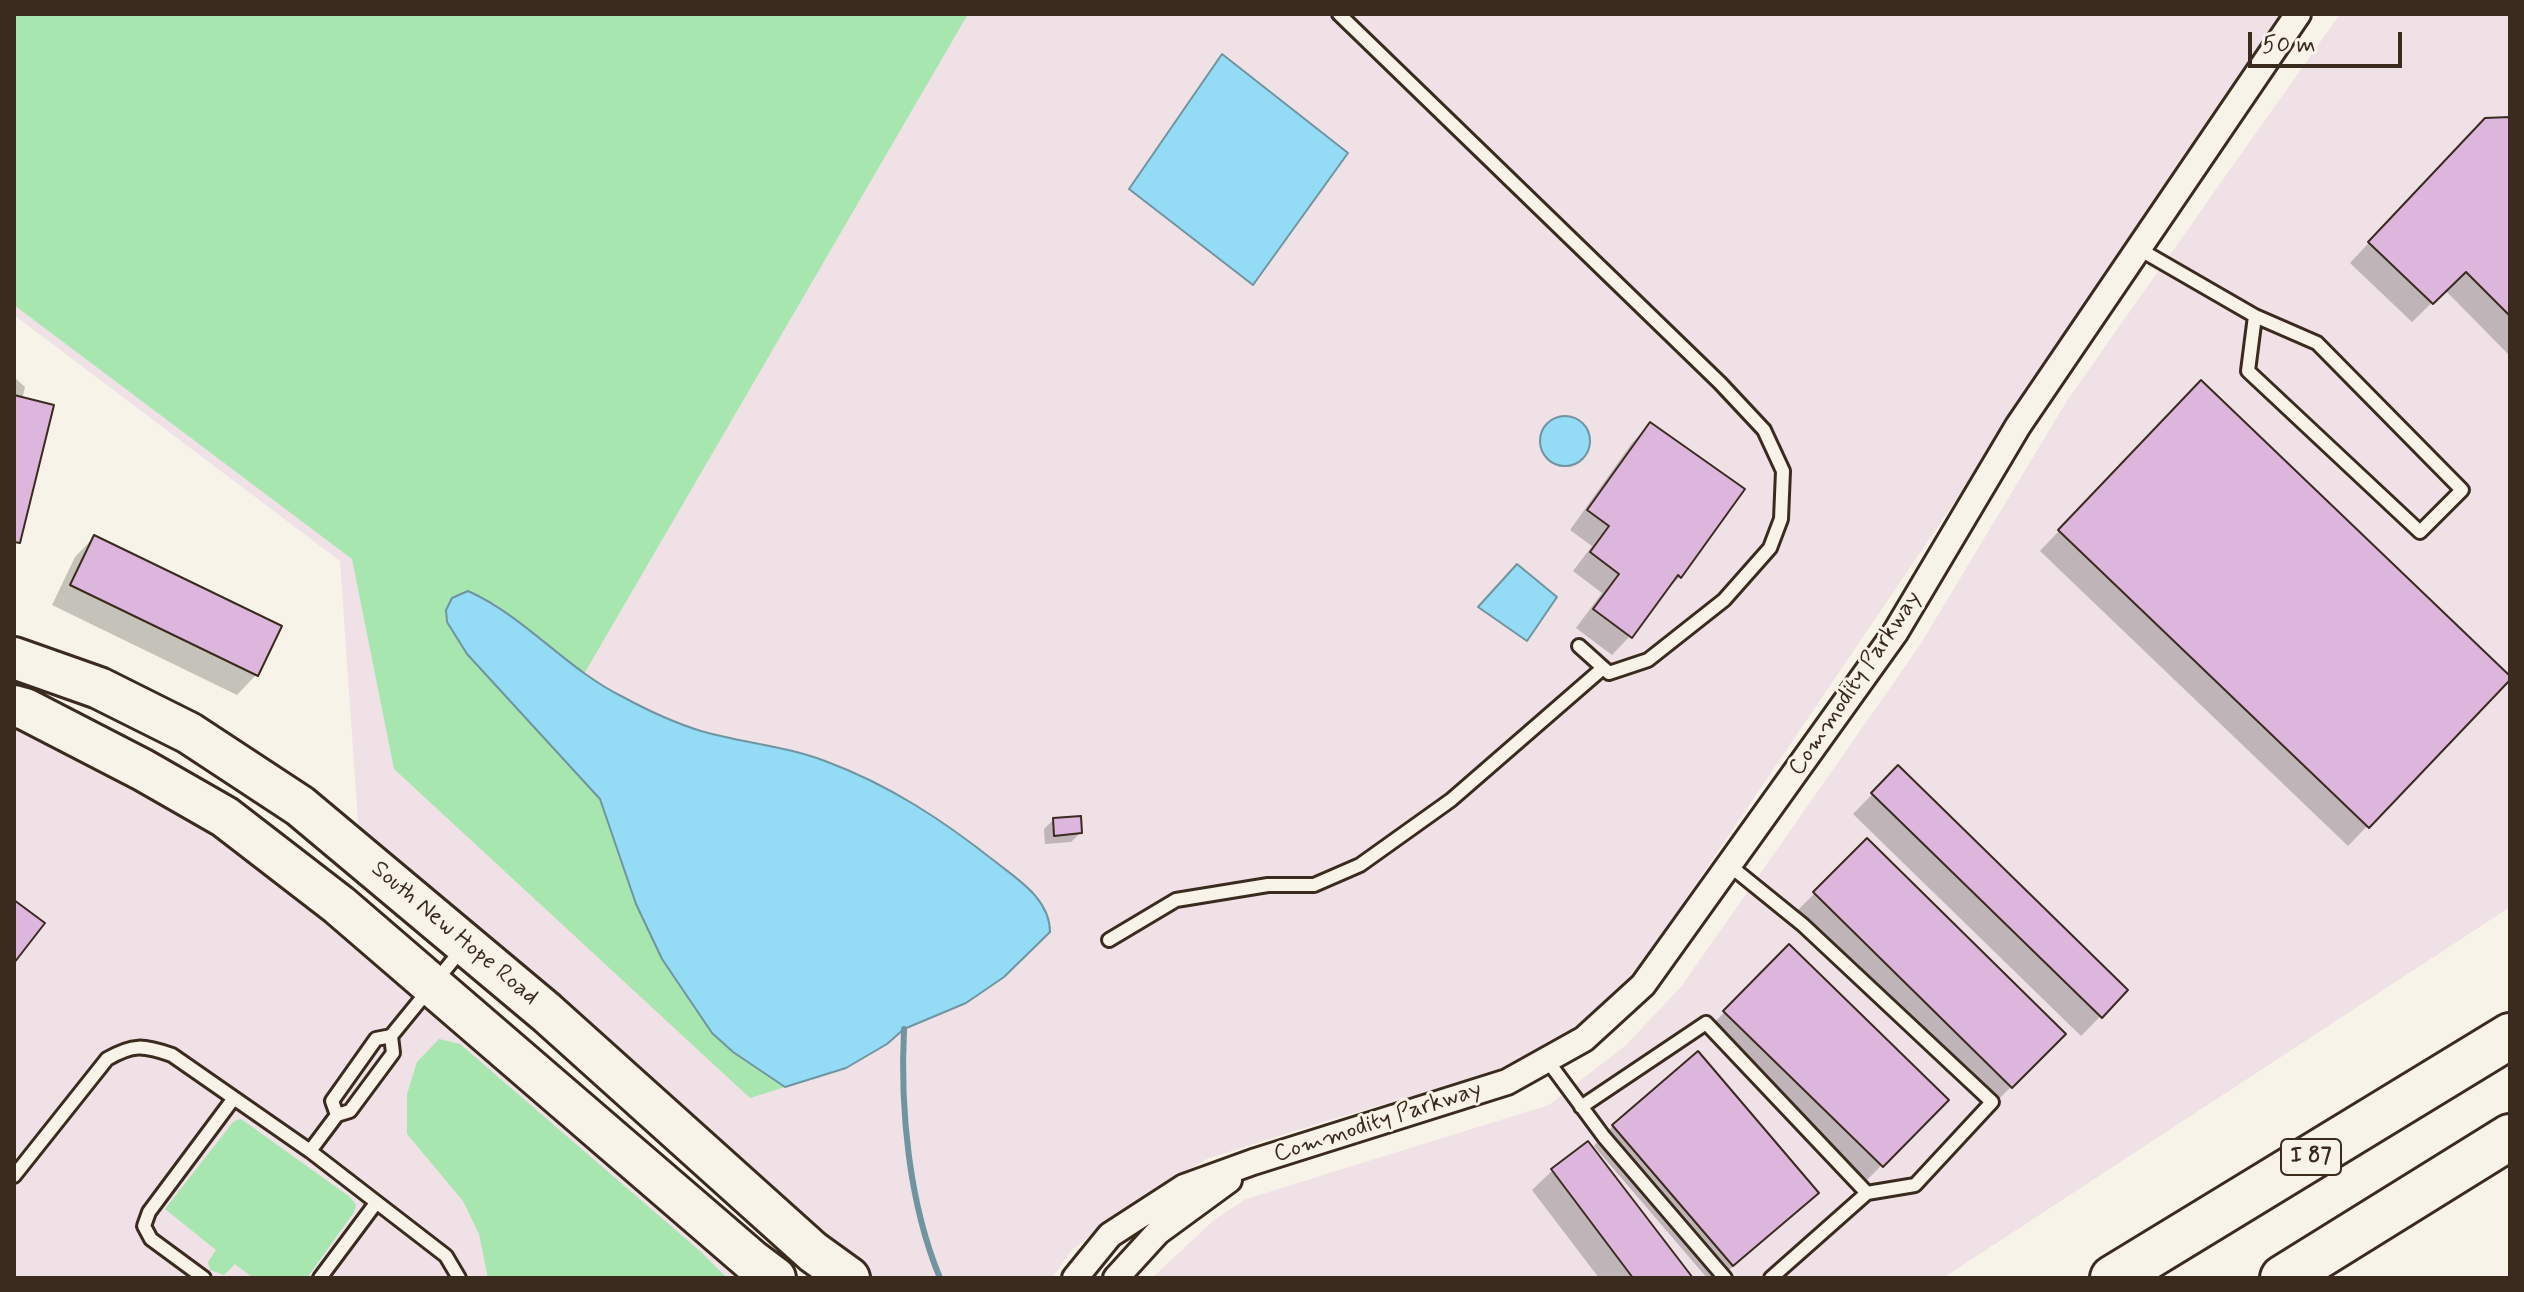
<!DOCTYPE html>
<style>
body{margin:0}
#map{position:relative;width:2524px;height:1292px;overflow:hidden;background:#f7f3e8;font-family:Mynerve,sans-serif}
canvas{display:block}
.frame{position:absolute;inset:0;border:16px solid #3b2a1e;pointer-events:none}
.scale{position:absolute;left:2248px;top:32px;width:154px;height:36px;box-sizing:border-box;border:4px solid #3b2a1e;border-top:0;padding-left:10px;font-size:24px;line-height:28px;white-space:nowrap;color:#3b2a1e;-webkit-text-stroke:6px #f7f3e8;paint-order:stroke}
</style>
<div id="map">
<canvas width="2524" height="1292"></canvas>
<div class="frame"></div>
<div class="scale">50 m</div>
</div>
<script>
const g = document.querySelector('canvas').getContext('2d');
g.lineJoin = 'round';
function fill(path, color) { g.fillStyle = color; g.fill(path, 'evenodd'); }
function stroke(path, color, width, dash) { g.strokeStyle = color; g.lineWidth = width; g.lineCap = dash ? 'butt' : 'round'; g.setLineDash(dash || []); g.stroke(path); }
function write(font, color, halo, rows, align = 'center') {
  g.font = font + ' Mynerve,sans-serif'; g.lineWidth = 6; g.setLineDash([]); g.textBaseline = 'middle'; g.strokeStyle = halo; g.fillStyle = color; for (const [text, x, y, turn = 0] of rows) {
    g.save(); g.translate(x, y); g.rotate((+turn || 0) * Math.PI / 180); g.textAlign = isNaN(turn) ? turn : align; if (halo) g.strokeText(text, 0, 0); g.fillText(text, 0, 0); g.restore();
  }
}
fill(new Path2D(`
 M14,14H2285L1636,972L1585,1020L1528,1058L1464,1081L1326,1121L1207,1159L1120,1211L1070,1252L1052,1278H873L359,836L340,561L14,315Z
 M2340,14H2510V907L1943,1278H1152L1214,1220L1246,1199L1549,1105L1625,1046L1681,987L1920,645L2068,399Z
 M14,723L217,825L745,1278H14Z`), '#efe1e5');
fill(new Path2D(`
 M14,14H968L584,674L494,603L467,654L600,799L636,904L662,959L712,1033L733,1052L785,1087L750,1098L394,769L352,559L14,305Z
 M439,1039L460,1044L701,1252L727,1278H488L479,1234L463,1201L407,1134V1094L417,1062Z
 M241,1119L350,1197L356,1205L354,1212L307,1278H253L235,1264L224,1275L210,1270L208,1262L216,1250L165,1209L234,1121Z`), '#a7e7af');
const water = new Path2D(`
 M1222,54L1348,153L1253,285L1129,189Z
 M1540 441a25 25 0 1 1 50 0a25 25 0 1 1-50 0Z
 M1517,564L1557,597L1527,641L1478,607Z
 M468,591C526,617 566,669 623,697C647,710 675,723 701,731C742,743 786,746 825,761C890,785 944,821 997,863C1020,881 1050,900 1050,932L1004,977L966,1003L904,1029L887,1044L846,1068L785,1087L733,1052L712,1033L662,959L636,904L600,799L467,654L447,622L446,610L452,598Z`);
fill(water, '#94dbf6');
stroke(water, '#7094a0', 2);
fill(new Path2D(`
 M2510,119V356L2445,290L2412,322L2350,263L2465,140Z
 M14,377L25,387L22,400L14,528Z
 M2182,402L2509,678L2348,846L2040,551Z
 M1651,424L1680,577L1661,595L1630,636L1612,655L1576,628L1602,593L1573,571L1592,546L1570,530L1632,443Z
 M94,537L280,627L256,675L237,695L52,605L75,557Z
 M1898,768L2126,990L2081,1036L1853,814Z
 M1053,820L1080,833L1071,842L1045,844L1044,829Z
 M1867,841L2063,1034L1992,1106L1795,913Z
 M1789,947L1946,1100L1862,1185L1705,1032Z
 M1613,1126L1816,1193L1720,1278H1707L1594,1146Z
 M1588,1144L1690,1278H1599L1532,1190L1552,1171Z`), '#0003');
stroke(new Path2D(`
 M904,1029C900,1109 909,1204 940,1278`), '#7094a0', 6);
const building = new Path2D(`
 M2510,117V316L2466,272L2433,304L2368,242L2485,118Z
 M2201,380L2510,676V680L2369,828L2058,530Z
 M14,395L54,405L20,543L14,542Z
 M1650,422L1745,489L1681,578L1678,575L1632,638L1593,609L1619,574L1590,552L1609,526L1587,510Z
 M94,535L282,626L258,676L70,585Z
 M1898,765L2128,990L2102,1018L1871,793Z
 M1081,816L1082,833L1054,836L1053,818Z
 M1867,838L2066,1034L2012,1088L1813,892Z
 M14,900L45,923L14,963Z
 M1789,944L1949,1100L1883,1167L1723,1011Z
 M1698,1051L1819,1193L1733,1266L1612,1125Z
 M1588,1141L1693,1278H1633L1551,1169Z`);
fill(building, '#ddb6dd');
stroke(building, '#3b2a1e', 2);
const lane = new Path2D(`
 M1339,14L1720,383L1764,430L1783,471L1781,519L1770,548L1724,600L1648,660L1609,673L1579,646
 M2139,249L2255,316L2317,343L2462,490L2420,532L2248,371L2255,316
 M1729,865L1803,925L1992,1102L1915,1185L1867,1193L1771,1278
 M1109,940L1176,900L1268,885H1314L1360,865L1451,800L1603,668
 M391,1036L393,1053L350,1111L337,1115L332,1101L376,1039L391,1036L462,949
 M1547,1060L1604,1137L1725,1278
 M1581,1107L1706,1023L1867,1193
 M310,1151L446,1256L459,1278
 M14,1176L107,1059C133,1044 143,1045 172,1055L310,1151L337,1115
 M204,1278L151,1239L144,1226L149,1212L234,1098
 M320,1278L376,1203`);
const street = new Path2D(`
 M1075,1278L1110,1235L1184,1187L1253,1162L1507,1082L1584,1039L1643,985L1895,633L2018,426L2298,14
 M1116,1278L1158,1232L1229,1180`);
const primary = new Path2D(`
 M14,658L99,688L189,733L300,806L546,1012L813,1252L849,1278
 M14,706L25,709L143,770L225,817L339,905L751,1260L775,1278`);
const highway = new Path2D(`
 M2113,1278L2510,1036
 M2283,1278L2510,1137`);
stroke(lane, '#3b2a1e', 18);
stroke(street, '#3b2a1e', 30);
stroke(primary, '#3b2a1e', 46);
stroke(highway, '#3b2a1e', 50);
stroke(lane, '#f7f3e8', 12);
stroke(street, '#f7f3e8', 24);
stroke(primary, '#f7f3e8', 40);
stroke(highway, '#f7f3e8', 44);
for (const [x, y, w] of [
 [2311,1157,60]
]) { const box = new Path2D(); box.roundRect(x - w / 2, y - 18, w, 36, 6); g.fillStyle = '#f7f3e8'; g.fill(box); stroke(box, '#3b2a1e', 2); }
write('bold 22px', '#3b2a1e', null, [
 ["I 87",2311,1157]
]);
write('24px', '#3b2a1e', '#f7f3e8', [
 ["Commodity Parkway",1856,684,-56],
 ["South New Hope Road",454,934,40],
 ["Commodity Parkway",1378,1123,-18]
]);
</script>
